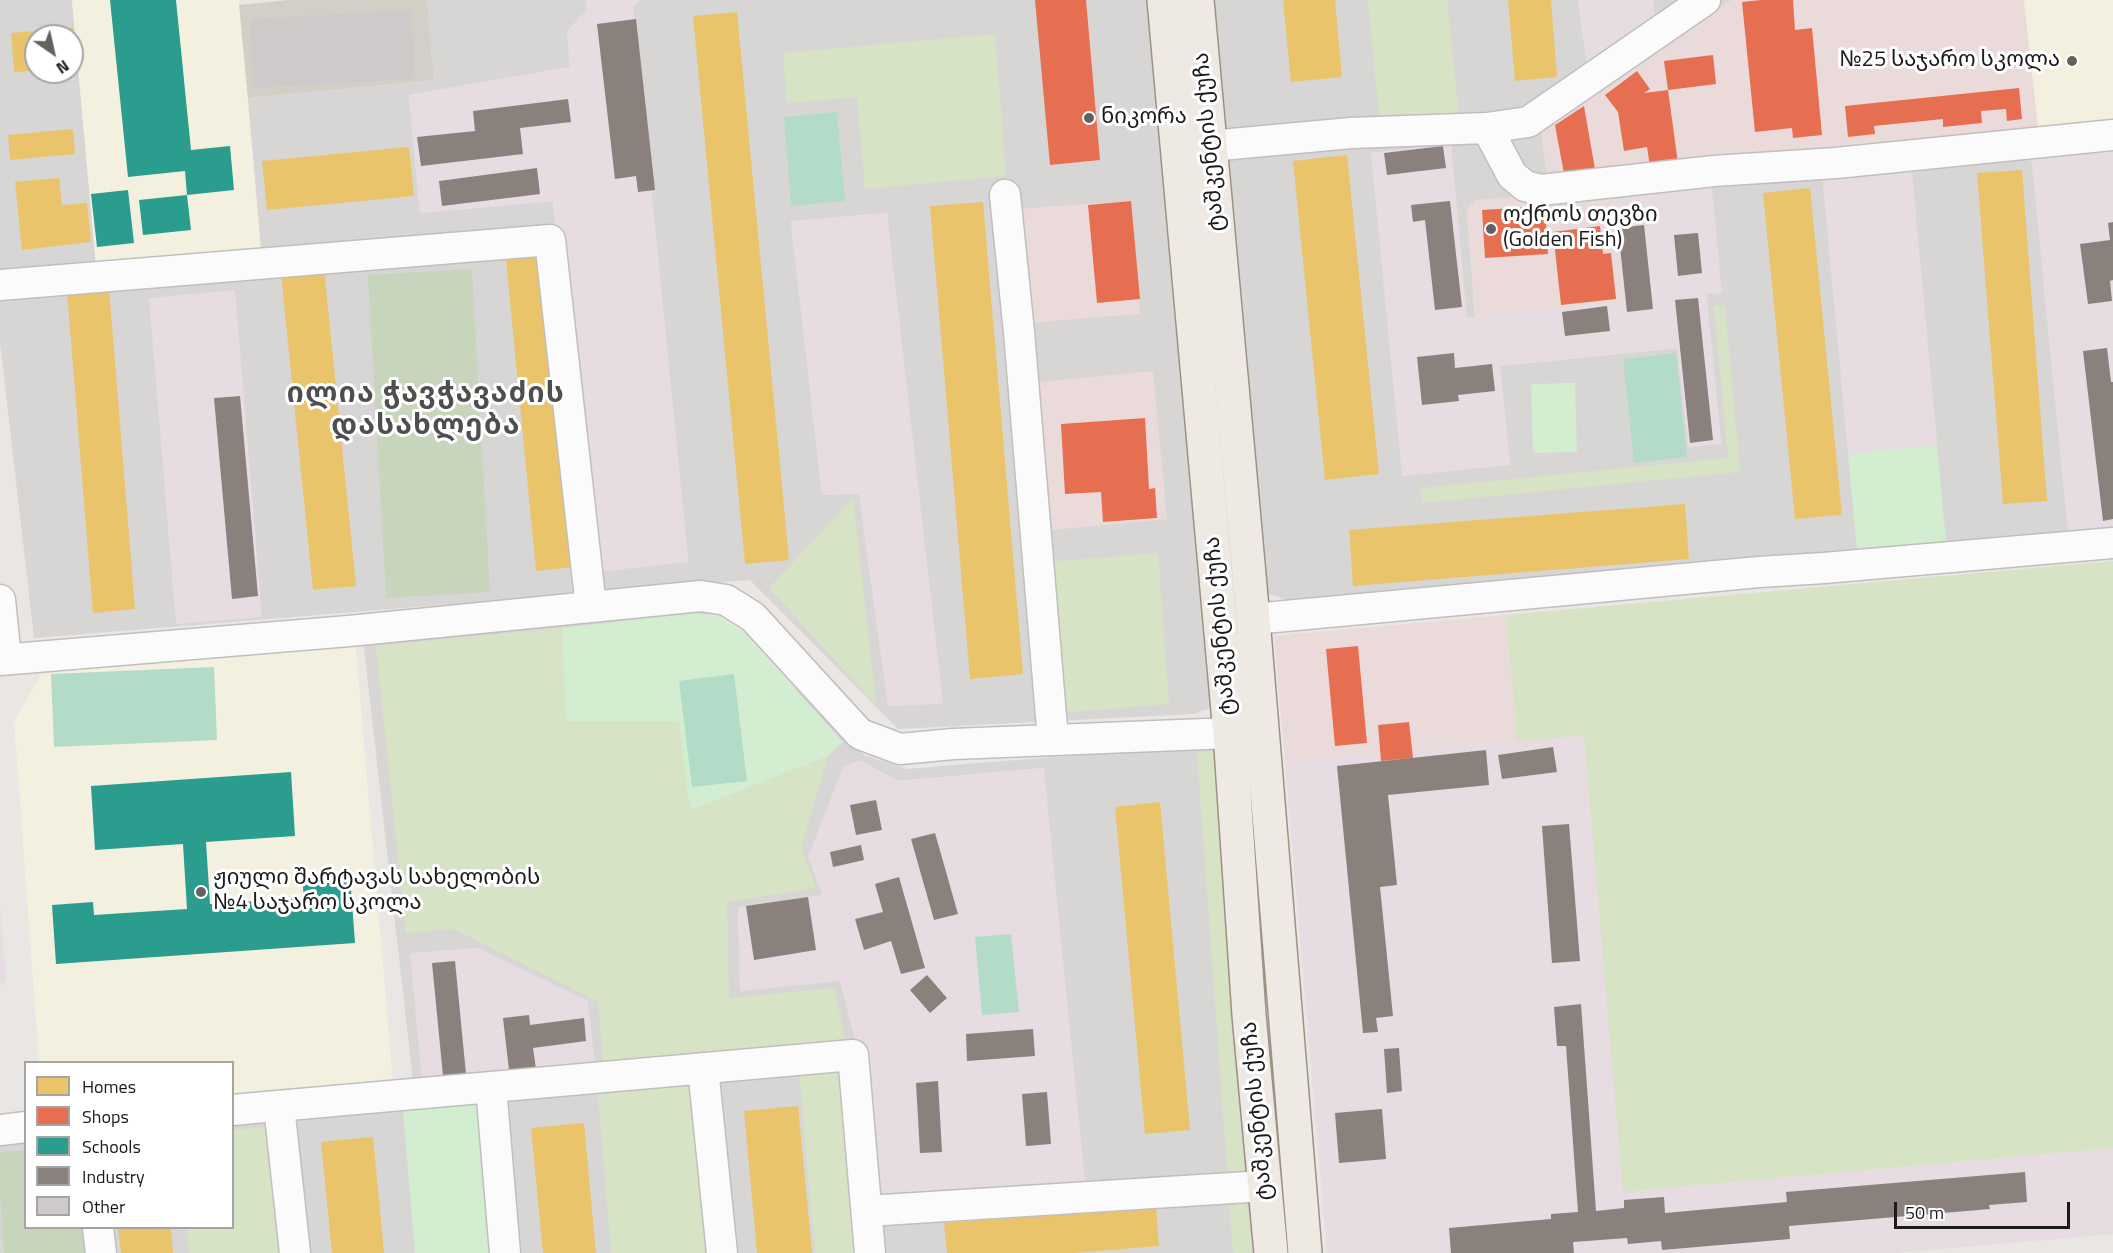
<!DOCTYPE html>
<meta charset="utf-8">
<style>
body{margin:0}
#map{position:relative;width:2113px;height:1253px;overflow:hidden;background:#e9e6e3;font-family:"Titillium Web",sans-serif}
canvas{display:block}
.legend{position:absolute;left:24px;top:1061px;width:210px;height:168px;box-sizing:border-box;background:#fff;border:2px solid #a4a4a4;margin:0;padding:8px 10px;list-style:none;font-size:18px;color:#1b1b1b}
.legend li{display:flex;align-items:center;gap:12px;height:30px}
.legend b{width:30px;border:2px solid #a4a4a4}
.north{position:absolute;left:24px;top:24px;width:60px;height:60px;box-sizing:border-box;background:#fff;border:2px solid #a4a4a4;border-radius:50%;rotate:146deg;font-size:16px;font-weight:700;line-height:24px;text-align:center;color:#1b1b1b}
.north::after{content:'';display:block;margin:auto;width:21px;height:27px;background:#636261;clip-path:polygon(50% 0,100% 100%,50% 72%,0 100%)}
.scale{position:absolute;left:1894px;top:1202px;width:176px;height:27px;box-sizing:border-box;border:3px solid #1b1b1b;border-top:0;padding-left:8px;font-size:18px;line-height:21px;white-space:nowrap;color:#1b1b1b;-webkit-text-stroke:4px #fff;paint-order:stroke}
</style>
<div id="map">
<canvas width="2113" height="1253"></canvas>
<ul class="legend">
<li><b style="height:16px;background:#e9c46a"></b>Homes</li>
<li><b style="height:16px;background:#e76f51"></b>Shops</li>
<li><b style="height:16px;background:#2a9d8f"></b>Schools</li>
<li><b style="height:16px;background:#8a817c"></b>Industry</li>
<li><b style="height:16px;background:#cecac9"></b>Other</li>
</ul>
<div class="north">N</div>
<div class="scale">50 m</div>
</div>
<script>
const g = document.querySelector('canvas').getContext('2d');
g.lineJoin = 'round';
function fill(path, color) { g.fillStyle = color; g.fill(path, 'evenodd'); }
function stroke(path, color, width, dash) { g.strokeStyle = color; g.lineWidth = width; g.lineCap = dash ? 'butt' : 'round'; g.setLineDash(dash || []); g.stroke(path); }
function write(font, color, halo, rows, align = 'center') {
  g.font = font + ' "Titillium Web","Noto Sans Georgian",sans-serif'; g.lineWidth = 6; g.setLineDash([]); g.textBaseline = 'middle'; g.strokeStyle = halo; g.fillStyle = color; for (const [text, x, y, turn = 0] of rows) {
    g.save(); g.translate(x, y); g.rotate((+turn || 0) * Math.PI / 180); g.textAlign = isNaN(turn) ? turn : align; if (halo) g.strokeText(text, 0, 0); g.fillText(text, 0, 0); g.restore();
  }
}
fill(new Path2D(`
 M0,0H72L96,266L261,251L248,98L434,80L427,0H586L587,10L567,31L570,67L409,95L420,213L553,201L596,572L688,561L633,6L640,0H1146L1215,706L1194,714L898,729L750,580L34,638L0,342ZM36,36H72V72H36ZM886,213L888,706L859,493L822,495L791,222Z
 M1212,0H1578L1587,65L1655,18L1653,0H1732L1540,122L1575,180L2038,126L2113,122L2067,533L1290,601L1266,593ZM1451,145L1466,318L1475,317L1467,211L1710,179L1721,293L1706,294L1721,443L1688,447L1678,348L1500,366L1510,465L1371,153ZM1911,165L1937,445L1848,454V453Z
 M697,607L756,651L864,755L907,769L1222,743L1265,1253H0V1142L25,1140L26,1228H232L233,1118L415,1099L363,639ZM859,760L898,781L1044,768L859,1055L840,980L740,991L738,908L823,895Z`), '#d8d6d5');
fill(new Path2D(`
 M1732,0H2024L2038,126L1575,180L1547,181L1540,122Z
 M1612,189L1623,302L1475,317L1467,210L1475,200Z
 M1131,201L1140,314L1026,323L1016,209Z
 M1153,371L1167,519L1042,531L1028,383Z
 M1506,615L1517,741L1285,762L1274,636Z`), '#eadbda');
fill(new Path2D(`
 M586,0H640L633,6L688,562L595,572L554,201L420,213L409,95L570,67L567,31L587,10Z
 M1578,0H1653L1655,18L1587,66Z
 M1451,144L1467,318L1623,302L1612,189L1711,179L1722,293L1706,294L1721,444L1688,447L1677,348L1500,366L1510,465L1402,476L1371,153Z
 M2113,147V529L2068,534L2031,155Z
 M1911,165L1937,445L1848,454L1822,174Z
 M887,213L943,703V704L888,706L859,494L822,495L791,221Z
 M235,290L262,617L176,624L149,298Z
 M1584,735L1624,1192L2113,1148V1234L1896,1253H1327L1285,762Z
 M859,760L898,781L1044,768L1086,1191L872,1205L859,1055L840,981L740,991L738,908L822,895L808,857L843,767Z
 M0,907L6,981L0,985Z
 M478,948L588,1001L595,1065L422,1080L410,953Z`), '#e6dce2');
fill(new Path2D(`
 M72,0H239L261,251L96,266Z
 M2024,0H2113V122L2038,126Z
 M355,638L393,1082L233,1094L232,1062H39L14,721L45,668Z`), '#f3f0df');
fill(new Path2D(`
 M289,0H427L434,80L248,98L239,5Z`), '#d2d0c6');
fill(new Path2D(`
 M1368,0H1447L1460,125L1381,134Z
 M995,34L1006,176L865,189L857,97L787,103L783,53Z
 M1714,306H1725L1740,472L1422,503L1420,488L1728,458Z
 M853,498L876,705L769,588Z
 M1158,553L1169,704L1059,713L1047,562Z
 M2113,561V1148L1623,1192L1584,736L1517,741L1506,615Z
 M562,628L567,721H679L687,791L692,810L828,756L801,848L816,888L727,902L729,998L834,988L846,1042L603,1063L598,1002L454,929L406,933L376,646Z
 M1218,751L1230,1012L1252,1253H1233L1197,753Z
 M846,1066L863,1253H815L799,1070Z
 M700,1084L714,1253H611L598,1093Z
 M270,1127L282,1253H189L187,1228H232L233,1130Z`), '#d7e3c5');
fill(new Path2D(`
 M472,269L490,592L386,598L368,275Z
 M25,1150L26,1228H88L90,1253H4L0,1194V1152Z`), '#c6d5bb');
fill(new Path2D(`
 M1575,383L1577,452L1533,453L1531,384Z
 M1937,445L1946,541L1857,550L1848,454Z
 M696,613L719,617L744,633L843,742L828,756L692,810L687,791L679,721H566L562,628Z
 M485,1103L497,1253H415L403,1110Z`), '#d3edd1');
fill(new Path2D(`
 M837,112L845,201L791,206L784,117Z
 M1676,353L1687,457L1634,463L1623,359Z
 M214,667L217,740L54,747L51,674Z
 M734,674L747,781L692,787L679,681Z
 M1011,934L1019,1012L982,1015L975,937Z`), '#b3dcc8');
fill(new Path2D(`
 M1283,0H1335L1342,77L1291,82Z
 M1508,0H1551L1557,77L1515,81Z
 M737,12L789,560L745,564L693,16Z
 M73,28V36H36V71L14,72L11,33Z
 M72,39H74L76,67L72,68Z
 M73,129L75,154L10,160L8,135Z
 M409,147L414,196L267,210L262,161Z
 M1347,155L1379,474L1325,480L1293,161Z
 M2022,170L2047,501L2003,504L1977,173Z
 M59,178L62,205L87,203L91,242L22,250L15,182Z
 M1810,188L1842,515L1795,519L1763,193Z
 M983,202L1023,674L970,679L930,206Z
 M544,246L575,567L536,571L505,249Z
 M324,269L356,586L313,590L281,274Z
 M109,288L135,609L93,613L67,292Z
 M1685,504L1689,559L1353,586L1349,530Z
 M1160,802L1190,1130L1145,1134L1115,807Z
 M798,1106L812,1253H757L744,1111Z
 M584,1123L596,1253H543L531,1128Z
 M373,1137L384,1253H332L321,1142Z
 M1156,1207L1159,1246L1075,1253H947L944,1223Z
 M118,1228H171L173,1253H121Z`), '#e9c46a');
fill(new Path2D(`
 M1035,0H1086L1100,160L1050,165Z
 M1761,0H1793L1795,30L1812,28L1822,135L1793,138L1792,128L1755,132L1742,2Z
 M1713,55L1716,84L1668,90L1678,163L1650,167L1647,147L1624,151L1618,112L1605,95L1637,71L1650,89L1644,93L1668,90L1664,61Z
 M2019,88L2022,119L2007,121L2006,109L1981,111L1982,123L1943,127V119L1874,126L1875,134L1848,137L1845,106Z
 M1584,106L1596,175L1565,179L1555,125Z
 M1131,201L1140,299L1097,303L1088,205Z
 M1545,206L1548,254L1485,258L1482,210Z
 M1600,226L1603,254L1611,253L1616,299L1561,305L1553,232Z
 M1145,418L1149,489L1155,488L1157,518L1103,522L1101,492L1065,494L1061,424Z
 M1358,646L1367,743L1335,746L1326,649Z
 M1409,722L1413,758L1381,761L1378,725Z`), '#e76f51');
fill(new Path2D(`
 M110,0H176L191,150L230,146L234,190L187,195L185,171L128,177Z
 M128,190L134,243L97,247L91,194Z
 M187,195L191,230L143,235L139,200Z
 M291,772L295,836L206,842L210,904L304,898L302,878L350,875L355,943L56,964L52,905L93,902L94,915L187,909L183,844L95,850L91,786Z`), '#2a9d8f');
fill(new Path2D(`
 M636,19L655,190L638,192L636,176L615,179L597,24Z
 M568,99L571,122L520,128L523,154L421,166L417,137L475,131L473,111Z
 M1443,146L1446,168L1387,175L1384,153Z
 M537,168L540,194L442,206L439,181Z
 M1450,201L1462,307L1435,310L1425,220L1413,222L1411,205Z
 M2113,222V280L2110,281L2112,301L2088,304L2080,244L2110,240L2108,223Z
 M1644,225L1653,309L1627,312L1618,228Z
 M1698,233L1702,273L1678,276L1674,235Z
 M1698,298L1713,440L1690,443L1675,300Z
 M1607,306L1610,331L1565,336L1562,312Z
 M2107,348L2111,382H2113V519L2103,521L2083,351Z
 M1454,353L1455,368L1492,364L1495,391L1458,395L1459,401L1422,405L1417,357Z
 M240,396L258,596L232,599L214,398Z
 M1553,747L1557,772L1502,779L1498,755Z
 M1486,750L1489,785L1388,795L1397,885L1380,887L1393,1016L1376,1018L1378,1032L1363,1033L1337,766Z
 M876,800L882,830L856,835L850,805Z
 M1569,824L1580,961L1552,963L1542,826Z
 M935,833L958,914L934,920L911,839Z
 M861,845L864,860L833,867L830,852Z
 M899,877L925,968L901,974L891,941L864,950L855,919L883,912L875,884Z
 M808,897L816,950L754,960L746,906Z
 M455,961L466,1074L443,1076L432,963Z
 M927,975L947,998L930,1013L910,990Z
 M1581,1004L1596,1211L1624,1208V1200L1664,1197L1665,1213L1787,1202L1786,1192L2025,1172L2027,1202L1989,1205L1990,1209L1789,1226L1790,1239L1662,1250L1661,1241L1628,1244L1627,1238L1573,1242L1574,1253H1451L1449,1228L1551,1219V1214L1578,1212L1566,1046H1557L1554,1007Z
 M529,1015L530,1025L584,1018L586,1041L533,1048L537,1076L510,1079L503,1018Z
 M1033,1029L1035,1056L967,1061L966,1034Z
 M1399,1048L1402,1091L1387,1093L1384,1049Z
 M938,1081L942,1152L920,1153L916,1083Z
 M1047,1092L1051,1144L1026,1146L1022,1094Z
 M1382,1109L1386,1159L1339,1163L1335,1113Z`), '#8a817c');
fill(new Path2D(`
 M411,10L415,79L253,88L250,19Z`), '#cecac9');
const minor = new Path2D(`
 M1487,128L1512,175L1525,186L1541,190L1714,171L1836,163L2113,135
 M1186,145L1210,146L1351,133L1487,128L1528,122L1705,0
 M1005,195L1019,332L1053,740
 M0,285L550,240L591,607
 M0,600L6,659
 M1253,619L1759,572L1824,568L2113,543
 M0,660L349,631L701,596L726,600L753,617L860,734L900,749L953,744L1230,733
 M703,1068L722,1253
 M491,1087L505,1253
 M279,1106L295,1253
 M232,1110L853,1055L870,1253
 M0,1130L26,1127
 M867,1211L1264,1186
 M98,1228L101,1253`);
const major = new Path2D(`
 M1164,0L1230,733L1249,1015L1271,1253
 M1197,0L1253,619L1305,1253`);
stroke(minor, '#c0bfbe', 33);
stroke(major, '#9c9283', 36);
stroke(minor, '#fcfbfb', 30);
stroke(major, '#eee9e3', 33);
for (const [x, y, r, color] of [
 [2072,61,6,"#636261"],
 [1089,118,6,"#636261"],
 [1491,229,6,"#636261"],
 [201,892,6,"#636261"]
]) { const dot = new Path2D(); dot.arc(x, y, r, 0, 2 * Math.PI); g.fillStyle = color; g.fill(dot); stroke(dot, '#fff', 2); }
write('22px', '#1b1b1b', '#fff', [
 ["№25 საჯარო სკოლა",2060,61,"right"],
 ["ნიკორა",1101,118],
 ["ოქროს თევზი",1503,216],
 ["(Golden Fish)",1503,241],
 ["ჟიული შარტავას სახელობის",213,879],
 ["№4 საჯარო სკოლა",213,904]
], 'left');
write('22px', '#1b1b1b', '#fff', [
 ["ტაშკენტის ქუჩა",1210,142,-95],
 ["ტაშკენტის ქუჩა",1221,626,-95],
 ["ტაშკენტის ქუჩა",1258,1111,-95]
]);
g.letterSpacing = '1.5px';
write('bold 28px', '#4e4e4e', '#fff', [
 ["ილია ჭავჭავაძის",426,395],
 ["დასახლება",426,427]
]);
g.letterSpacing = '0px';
</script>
